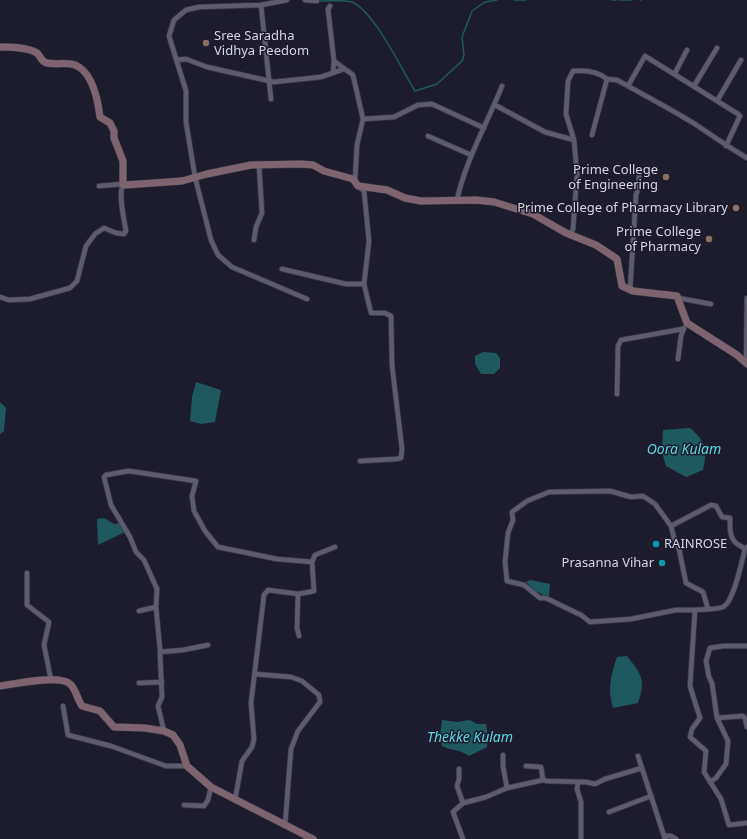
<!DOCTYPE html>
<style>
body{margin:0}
canvas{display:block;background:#1d1c2d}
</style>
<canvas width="747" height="839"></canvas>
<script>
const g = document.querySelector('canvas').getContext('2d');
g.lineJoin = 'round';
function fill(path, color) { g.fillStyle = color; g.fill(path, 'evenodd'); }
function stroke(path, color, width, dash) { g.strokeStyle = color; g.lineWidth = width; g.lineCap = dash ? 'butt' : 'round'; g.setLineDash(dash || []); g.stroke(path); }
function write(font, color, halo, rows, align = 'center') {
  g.font = font + ' "Noto Sans",sans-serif'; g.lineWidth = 3; g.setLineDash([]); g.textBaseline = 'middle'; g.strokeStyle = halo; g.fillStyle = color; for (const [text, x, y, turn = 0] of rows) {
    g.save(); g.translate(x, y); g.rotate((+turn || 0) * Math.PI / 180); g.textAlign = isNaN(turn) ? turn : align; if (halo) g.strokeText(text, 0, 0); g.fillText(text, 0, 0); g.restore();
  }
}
fill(new Path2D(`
 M483,352L496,353L500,358V368L494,374H481L475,364V356Z
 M196,382L221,390L215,422L201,424L190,421L192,397Z
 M0,402L6,408L4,431L0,434Z
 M690,428C706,442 708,449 703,470L686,477L666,466L662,452L663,430Z
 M104,518L114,524L120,523L125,532L98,545L97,519Z
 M530,580L550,584L549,597C540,594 533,590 526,582Z
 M627,656C642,675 646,680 638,703L613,708C607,689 611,675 617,657Z
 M442,720L457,722L470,720L477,724H486L488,736L487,747L469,756C459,749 452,751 442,746L440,736Z`), '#1d595d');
stroke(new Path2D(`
 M514,0H526
 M612,0H616
 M619,0H631
 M640,0H641
 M318,1C326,1 346,0 352,2C374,11 402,70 415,91L437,84L462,61L464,55L462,37L472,11L485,2L497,0`), '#1d595d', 1.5);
const street = new Path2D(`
 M287,0L261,5L199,7L186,10L174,20L169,36L186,91V122L195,177L211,240L218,255L232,267L307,299
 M305,0L317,1
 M261,5L271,99
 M330,6L328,9L334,61L333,73
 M177,60L186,59L207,67L274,82L321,77L344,69
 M334,61L353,75L363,119L357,145L355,180L353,179
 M675,73L687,50
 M694,86L717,48
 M717,101L741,60
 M495,105L545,132L574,140
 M363,119L394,117L418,105L432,104L484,128
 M592,135L607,79L617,80L628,86
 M428,136L471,155
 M726,146L740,116L738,114L645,56L628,86C651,99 676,112 698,126C714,137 730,148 747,158
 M359,187L364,191L369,241L364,284L371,313H385L391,316L392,365L402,449L401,458L396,459L360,461
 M457,200C466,159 487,124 502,86
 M570,235L573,229L577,174L574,140L566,114L568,81L573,71C585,70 598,71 607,79
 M254,240L256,227L262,213L259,165
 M282,269L346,284H364
 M630,290L636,195L639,186V174
 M0,297L9,300L30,299L70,288L77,281L86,246L95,234L104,228L116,233L124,234L126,231C124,219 118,194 123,184L99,186
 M678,298L711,304
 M678,359L681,336L684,328
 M746,364L747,298
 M617,394L618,346L621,340L683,329
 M671,526L711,505L716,506L722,517L730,518C730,526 729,537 736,543C739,546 742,546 745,549
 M747,547L745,549C742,560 734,602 723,607C715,610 704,609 695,610L690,686L700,718L692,729L690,737L706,751L704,772L721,799L729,825L747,823
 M27,573V605L49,622L44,645L51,680
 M298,594L297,628L299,636
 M695,610H676L631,619L590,622L581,615L556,603L546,598H540L524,585L507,581L505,562L508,533L513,520L512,512L527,501L549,492L610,491L631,497L643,496L655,504L671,526L674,538L679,549L686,583L703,592L708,609
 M139,611L156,607
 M160,650L156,607L157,589L144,560L136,552L130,537L111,505L104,477L106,475L129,471L196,481L192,496L194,511L205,531L218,547L277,559L312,562
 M255,674L291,677L302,681L319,695L320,702L298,731L291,749L285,825
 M139,683L162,682
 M63,706L68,735L111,746L166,766H187
 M717,718L743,716L745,718L747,727
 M164,731L158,706L162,697L160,652L183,650L208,645
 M503,755V766L507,788
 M638,756L665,839
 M526,766L541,767L543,780L547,781L586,782L595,784L605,779L642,768
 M459,769V779L457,786L463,803
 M578,782L577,789L581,802V839
 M710,782L716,778L726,764L728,741L717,718L712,683L709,677L706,661L710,648L723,646H747
 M235,800L242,761L252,747L254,739L251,703L264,595L268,590L298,594L314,591L312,562L315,555L335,547
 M184,805L204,806L208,800L211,787
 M609,812L651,796
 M664,836H671L676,839
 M463,839L453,812L463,803L486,797L507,788L543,780`);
const secondary = new Path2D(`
 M0,47C11,47 27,47 37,53C41,56 41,62 47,63C56,65 66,62 75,65C93,72 98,101 100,117L110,123L114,131V138L123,161V184L125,185L182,181L207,174L251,165L301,164L313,165L324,171L353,179L358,186L387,190L405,198L421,201L476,200L494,202L533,214L566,233L596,245L617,259L622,286L633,291L677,296L687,323L737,355L747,364
 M0,686C14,684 61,674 70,684C76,689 77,699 82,706L100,711L114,727L145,728L164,731L173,735L180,745L187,766L211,787L313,839`);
stroke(street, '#393845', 6);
stroke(secondary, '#393845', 8);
stroke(street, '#5d5c6f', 4.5);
stroke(secondary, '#7d646e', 7);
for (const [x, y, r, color] of [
 [206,43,4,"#8d6e63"],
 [666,177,4,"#8d6e63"],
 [736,208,4,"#8d6e63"],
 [709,239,4,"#8d6e63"],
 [656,544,4,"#0f9aa8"],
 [662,563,4,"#0f9aa8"]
]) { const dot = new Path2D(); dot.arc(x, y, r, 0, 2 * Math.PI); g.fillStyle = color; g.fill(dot); stroke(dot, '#1d1c2d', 1.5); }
write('13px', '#d5d5e0', '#1d1c2d', [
 ["Sree Saradha",214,36,"left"],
 ["Vidhya Peedom",214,51,"left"],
 ["Prime College",658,170],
 ["of Engineering",658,185],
 ["Prime College of Pharmacy Library",728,208],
 ["Prime College",701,232],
 ["of Pharmacy",701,247],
 ["RAINROSE",664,544,"left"],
 ["Prasanna Vihar",654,563]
], 'right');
write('italic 14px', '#60d5dd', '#1d1c2d', [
 ["Oora Kulam",684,450],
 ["Thekke Kulam",470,738]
]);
</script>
